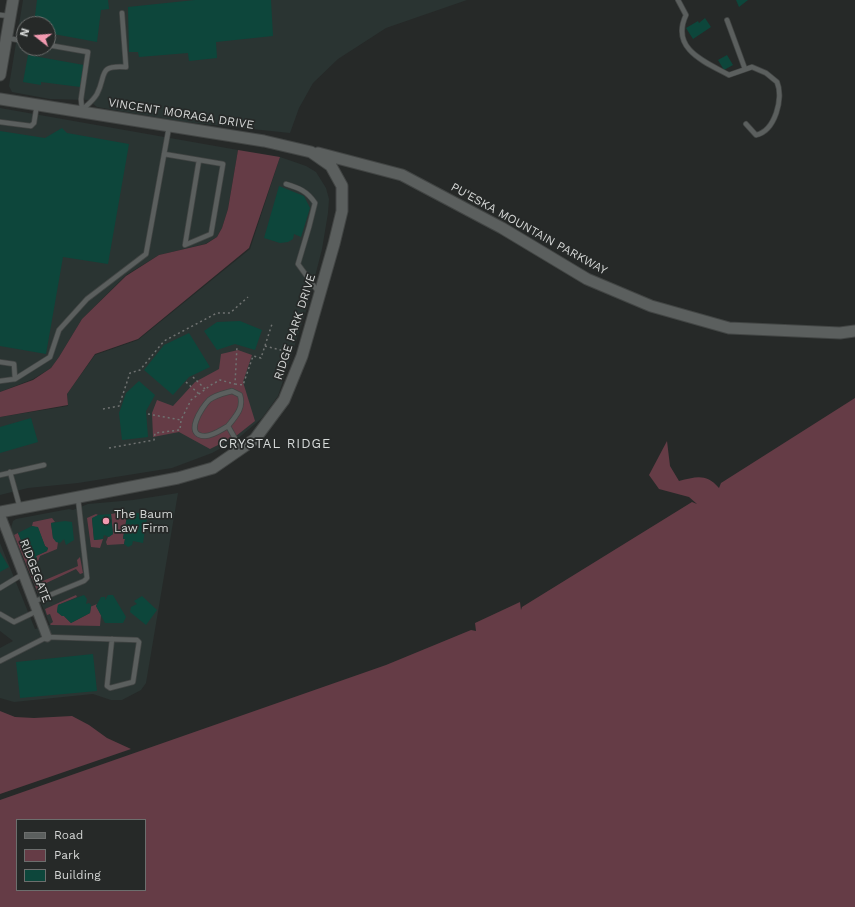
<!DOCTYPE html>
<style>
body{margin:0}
#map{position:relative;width:855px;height:907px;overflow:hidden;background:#262928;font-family:"Work Sans",sans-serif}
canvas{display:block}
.legend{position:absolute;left:16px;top:819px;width:130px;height:72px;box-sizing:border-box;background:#262928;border:1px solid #6c6e6d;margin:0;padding:5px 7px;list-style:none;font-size:12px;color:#d4d6d5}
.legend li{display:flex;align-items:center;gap:8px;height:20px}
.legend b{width:20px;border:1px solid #6c6e6d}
.north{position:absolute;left:16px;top:16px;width:40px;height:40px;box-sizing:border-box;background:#262928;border:1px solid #6c6e6d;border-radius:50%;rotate:287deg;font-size:11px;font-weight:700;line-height:16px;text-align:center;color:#d4d6d5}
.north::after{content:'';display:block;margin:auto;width:14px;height:18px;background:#f29ab0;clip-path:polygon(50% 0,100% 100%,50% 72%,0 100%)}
</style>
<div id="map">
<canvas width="855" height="907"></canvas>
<ul class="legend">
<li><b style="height:5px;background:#5b5f5e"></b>Road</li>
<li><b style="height:11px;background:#653c46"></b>Park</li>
<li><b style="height:11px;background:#0d463b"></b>Building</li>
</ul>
<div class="north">N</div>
</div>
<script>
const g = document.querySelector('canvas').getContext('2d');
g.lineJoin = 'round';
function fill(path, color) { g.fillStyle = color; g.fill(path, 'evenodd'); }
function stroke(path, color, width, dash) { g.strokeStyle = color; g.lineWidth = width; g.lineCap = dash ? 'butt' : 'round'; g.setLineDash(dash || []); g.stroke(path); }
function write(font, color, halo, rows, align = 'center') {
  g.font = font + ' "Work Sans",sans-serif'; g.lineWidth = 3.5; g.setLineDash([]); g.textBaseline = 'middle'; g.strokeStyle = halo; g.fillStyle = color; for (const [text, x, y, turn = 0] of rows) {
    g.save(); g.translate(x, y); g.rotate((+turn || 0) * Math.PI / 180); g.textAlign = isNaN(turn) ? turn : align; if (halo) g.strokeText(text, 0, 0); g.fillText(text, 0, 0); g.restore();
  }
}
fill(new Path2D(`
 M23,0H467L386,28L338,59L313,83L299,108L290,133L185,122L97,107L88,100L50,99L12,92L9,86ZM24,24H48V48H24Z
 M0,108L238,150L228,209L222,228L217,237L205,244L159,255L126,275L82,319L59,357L51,368L33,379L0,392Z
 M280,157L306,166L316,172L326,188L329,199L328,213L322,249L307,308L278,396L262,418L236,440L212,453L172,468L78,483L28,488L0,495V417L68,406L67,394L95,355L138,340L250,249Z
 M178,493L146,683L141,690L122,700H111L93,694L14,702L0,698V648L13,641L0,631V543L35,629L50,625L11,528L13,521L16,519L69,509L73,510L88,504L133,500Z`), '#2a3432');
fill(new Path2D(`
 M238,150L280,157L249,248L138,339L95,354L67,394L68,405L0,417V392L33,380L51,368L59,357L82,319L126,276L159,255L206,244L217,237L222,228L228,209Z
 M238,350L252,355L243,382L255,421L236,436L210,449L179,432L153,437L152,413L157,400L173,406L195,382L219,369L221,354Z
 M855,398V907H0V800L386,665L471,630L476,631L475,623L520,602L521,610L522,607L692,502L697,504L689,497L659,489L649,475L667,441L670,466L679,481C696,477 706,473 719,488L721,483ZM17,820H145V890H17Z
 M128,511L123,538L125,539L124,544L107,545L106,542L108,537L113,534L111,514Z
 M96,514L98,515L92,519L94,540L103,539L100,548L91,547L87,518Z
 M52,518L55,522L51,523L53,538L58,542L57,549L40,556L37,564L33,566V563L37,559L36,556L47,551L48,548L45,546L38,528L32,526L33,522Z
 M18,533L38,583L78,566L77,560L80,557L83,573L80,574L76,569L40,586L41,591L38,593L14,535Z
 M76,595L77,597L58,605L57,612L62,616H64L71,623L90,613L91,607H90L97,604L96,606L101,615L100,626L51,625L50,624L53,622L50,614L47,615L45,609Z
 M0,711L15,717L34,718L72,716L89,725L107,738L131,749L0,794Z`), '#653c46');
fill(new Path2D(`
 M37,0H108L109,9L101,10L97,42L48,33V24H34Z
 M195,0H271L273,36L216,42L217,58L189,61L188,53L139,57L138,52H129L128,7Z
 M736,0H748L739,7Z
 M705,18L711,27L693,39L686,28L698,21L699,23Z
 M28,55L84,65L80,87L41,82V85L23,82Z
 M727,55L733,65L724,70L718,60Z
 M62,128L67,133L129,144L108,264L63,257L46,354L0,346V131L45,138Z
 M279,186L304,196L310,208L301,237L294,234L293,239L288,242L280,243L264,238Z
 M240,321L262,330L255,350L235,344L217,350L204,331L217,322Z
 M189,333L210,367L189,377L173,395L144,370L164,345Z
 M139,381L155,395L146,411L148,437L122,440L119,413L126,393Z
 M31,418L38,442L0,453V427Z
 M128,511L142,514L147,518L143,543L133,541L132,545L128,547L124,544L125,539H123Z
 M111,514L113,534L109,537L104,535L103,539L94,540L92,518L98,515Z
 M65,521L72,522L74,540L66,545L64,539L60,543L56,542L53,538L51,523Z
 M32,526L38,527L45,546L48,548L47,551L36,556L37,559L34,563L30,562L18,533Z
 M0,552L9,567L0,572Z
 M84,595L87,599L86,604L89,603L91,605L90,613L71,623L64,616H62L57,612L58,605Z
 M108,595H113L126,617L123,623H105L96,606L101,597H105V600Z
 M142,596L157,610L146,625L130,612L131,607L137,604L134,601Z
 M93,654L97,691L20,698L16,662Z`), '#0d463b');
const service = new Path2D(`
 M678,0L686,15C670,49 705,62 729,75L752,67L766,73L777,82C784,98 775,131 756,135L746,124
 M0,15L10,16
 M727,20L745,69
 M7,38L24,41
 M48,45L88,52L81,99L82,110
 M82,110C87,105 93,101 97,94C107,75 97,65 126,67L122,13
 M0,122L31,126L34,123L37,104
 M164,154L223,164L211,234L185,245L199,160
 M286,184C299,188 307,191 315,203L309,227L298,264L319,293
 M0,362L14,364L15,379L0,381
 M15,379L50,357L59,330L87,299L146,254L169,127
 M228,426C221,430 213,436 205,436C183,436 202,407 209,400C215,395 225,393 232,391L240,395C244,408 236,416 228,426L241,449
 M10,472L20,508
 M0,475L44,465
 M0,588L23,574
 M33,602L84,581L87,578L78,498
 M0,614L14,622L37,611
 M0,661L47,637L137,640L139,642L133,682L110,688L107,686L112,639`);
const minor = new Path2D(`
 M0,514L47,637`);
const tertiary = new Path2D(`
 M0,75L13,0
 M0,99L264,141L311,152L331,166L342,186V211L334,244L302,356L284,400L255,439L213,468L178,478L0,512
 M318,153L402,175L502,228L587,279L651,306L729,328L840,333L855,331`);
stroke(service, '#424544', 6);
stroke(minor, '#424544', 11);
stroke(tertiary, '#424544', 13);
stroke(new Path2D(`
 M265,346L292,353
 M193,377L205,389
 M186,382L199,394
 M235,384L243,385L253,356L261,358L272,324
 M103,409L119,406L130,373L140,370L164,341L217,313H230L248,297
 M148,414L181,420
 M109,448L154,440L155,433L180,430L181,420L191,400L211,385L220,380L235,384L237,346`), '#6f7271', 1.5, [2, 3]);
stroke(service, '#5b5f5e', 4.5);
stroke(minor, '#5b5f5e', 9);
stroke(tertiary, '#5b5f5e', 11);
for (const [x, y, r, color] of [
 [106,521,4,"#f29ab0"]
]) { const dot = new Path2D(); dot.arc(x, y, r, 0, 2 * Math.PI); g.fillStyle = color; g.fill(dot); stroke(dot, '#262928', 1.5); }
write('12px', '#d4d6d5', '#262928', [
 ["VINCENT MORAGA DRIVE",181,114,9],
 ["PU'ESKA MOUNTAIN PARKWAY",529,229,29],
 ["RIDGE PARK DRIVE",295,327,-72],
 ["RIDGEGATE",35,571,69]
]);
write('12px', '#d4d6d5', '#262928', [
 ["The Baum",114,514],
 ["Law Firm",114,528]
], 'left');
g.letterSpacing = '1px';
write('13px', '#d7dbda', '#262928', [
 ["CRYSTAL RIDGE",275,444]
]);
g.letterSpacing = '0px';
</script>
